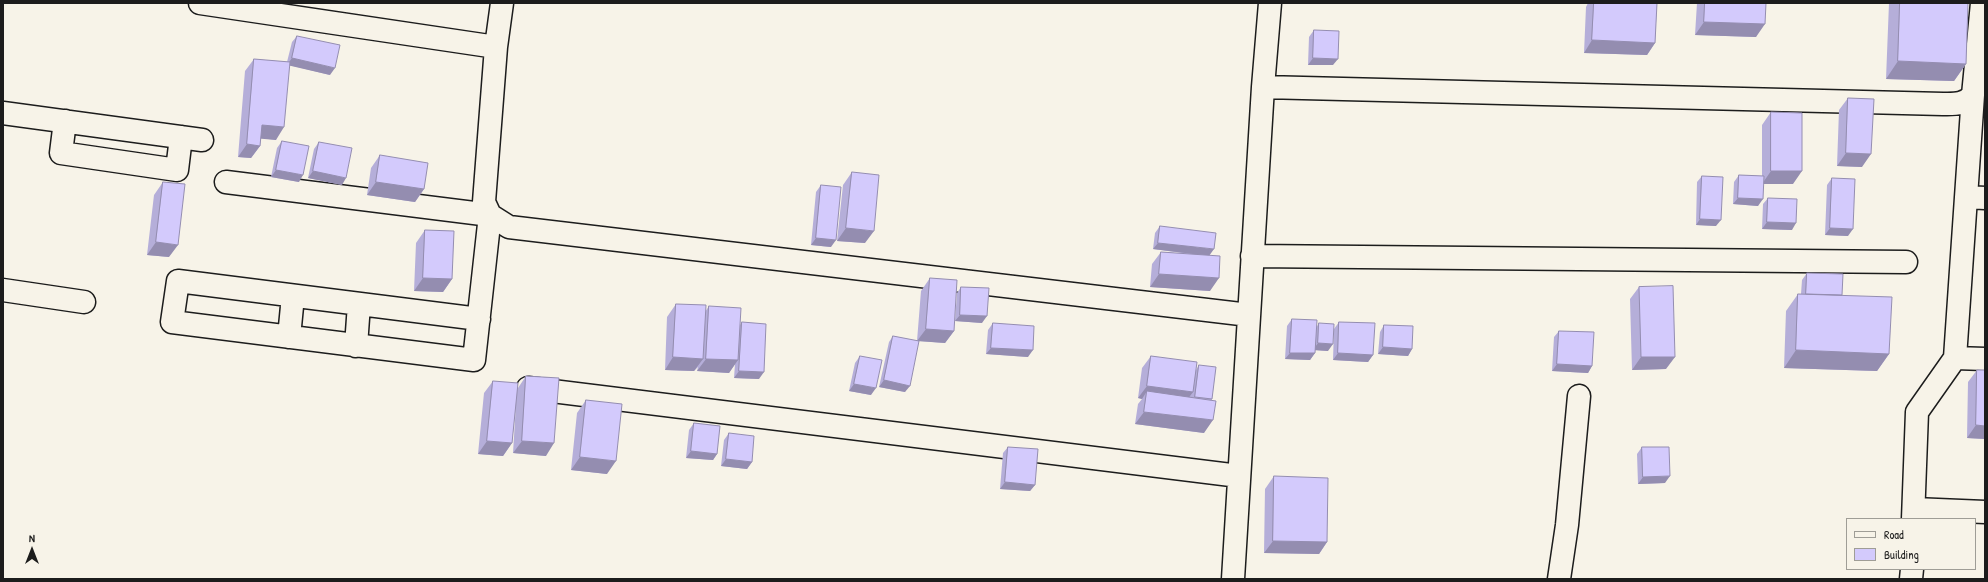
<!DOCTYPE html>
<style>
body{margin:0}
#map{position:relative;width:1988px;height:582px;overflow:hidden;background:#f7f3e8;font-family:"Patrick Hand",sans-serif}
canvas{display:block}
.frame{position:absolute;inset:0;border:4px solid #1c1c1c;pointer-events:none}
.legend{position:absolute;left:1846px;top:518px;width:130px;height:52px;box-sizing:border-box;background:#f7f3e8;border:1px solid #9f9d96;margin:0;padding:5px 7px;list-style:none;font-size:12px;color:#1c1c1c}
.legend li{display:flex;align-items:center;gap:8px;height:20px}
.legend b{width:20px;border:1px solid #9f9d96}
.north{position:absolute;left:12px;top:530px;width:40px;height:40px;-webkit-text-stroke:3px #f7f3e8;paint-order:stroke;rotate:0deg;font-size:11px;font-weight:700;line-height:16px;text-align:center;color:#1c1c1c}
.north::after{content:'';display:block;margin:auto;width:14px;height:18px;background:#1c1c1c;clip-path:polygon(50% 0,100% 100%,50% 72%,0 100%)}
</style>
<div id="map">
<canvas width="1988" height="582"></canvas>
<div class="frame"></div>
<ul class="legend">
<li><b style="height:5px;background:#f7f3e8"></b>Road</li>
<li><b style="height:11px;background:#d3cafc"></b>Building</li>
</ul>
<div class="north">N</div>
</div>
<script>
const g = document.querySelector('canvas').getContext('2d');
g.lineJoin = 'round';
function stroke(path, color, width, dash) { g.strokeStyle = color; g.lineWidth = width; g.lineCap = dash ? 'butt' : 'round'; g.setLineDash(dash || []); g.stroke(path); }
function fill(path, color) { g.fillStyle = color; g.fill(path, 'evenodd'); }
const minor = new Path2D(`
 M200,3L496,47
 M502,3L496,47L484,202L490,215L509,227L1249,315
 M1263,87L1943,104C1955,104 1964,105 1973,95
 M3,113L202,140
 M65,121L61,153L177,170L181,137
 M226,182L490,215L474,360L172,322L178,281L479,319
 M1966,197L1985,198
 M1252,256L1906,262
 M3,290L84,302
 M289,337L293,296
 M356,346L359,304
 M1955,358L1985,359
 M528,388L1239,476
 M1914,509L1985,512
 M1913,519L1917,412L1955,358L1973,95L1982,3
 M1233,579L1263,87L1270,3
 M1559,579L1567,525L1579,396
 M1911,579L1912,569`);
stroke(minor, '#1c1c1c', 25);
stroke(minor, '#f7f3e8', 22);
fill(new Path2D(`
 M1588,3H1657L1655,43L1647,55L1584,53L1586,7Z
 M1697,3H1766L1756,37L1695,35Z
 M1889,3H1968L1966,64L1954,81L1886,79Z
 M1314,30L1333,65H1308L1309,37Z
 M297,36L330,75L289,65L276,140L261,138L260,146L251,158L238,157L245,71L254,59L287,62L292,42Z
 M1848,98L1862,167L1837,166L1839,110Z
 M1771,112L1793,184H1763L1758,206L1733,204L1734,182L1739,175L1762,176V125Z
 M282,141L299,182L271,177L277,148Z
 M319,142L342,185L308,178L314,149Z
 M380,155L424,189L415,202L367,195L371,168Z
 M852,172L865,243L837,241L843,185Z
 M1702,176L1716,226L1696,225L1697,182Z
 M1832,178L1848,236L1825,235L1827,185Z
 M163,182L169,257L147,255L154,195Z
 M821,185L831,247L811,245L816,192Z
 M1768,198L1792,230L1762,229L1763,204Z
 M1160,226L1209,255L1210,291L1150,287L1152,264L1161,252L1189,254L1153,249L1155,233Z
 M425,230L452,279L443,292L414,291L416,243Z
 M1807,273L1842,295L1889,354L1877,371L1784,368L1786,311L1798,294H1801L1802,280Z
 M930,278L954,331L945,343L919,341L905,392L879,387L889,342L893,336L917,341L921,291Z
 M961,287L982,323L955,321L957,293Z
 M1639,287L1666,369L1632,370L1630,299Z
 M676,304L705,312L709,306L740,325L742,322L759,379L734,378L735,364L729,373L697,371L698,367L694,371L665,370L667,317Z
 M1292,319L1316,328L1319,323L1328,351L1315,350V353L1310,360L1285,359L1287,326Z
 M1339,322L1373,355L1368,362L1333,360L1334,329Z
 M993,323L1028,357L986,354L988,330Z
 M1384,325L1412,349L1408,356L1378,354L1380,332Z
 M1559,331L1592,366L1588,373L1552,371L1554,337Z
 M860,356L871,395L849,391L855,363Z
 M1151,356L1196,370L1199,365L1212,399L1204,433L1135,424L1138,404L1142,399L1138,398L1142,368Z
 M1977,370H1985V439L1967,438L1968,382Z
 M526,376L546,456L513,453L516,404L512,443L503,456L478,454L484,393L493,381L518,388Z
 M586,400L607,474L571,470L577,413Z
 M694,423L717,454L713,460L686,458L689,430Z
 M729,433L752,462L747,469L721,466L724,440Z
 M1008,447L1035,485L1030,491L1000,489L1003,453Z
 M1642,447L1665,483L1638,484L1637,454Z
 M1274,476L1327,542L1319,554L1264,553L1265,489Z`), '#b5aed9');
fill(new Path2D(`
 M1704,22L1765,24L1756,37L1695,35Z
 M1592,40L1655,43L1647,55L1584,53Z
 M292,58L335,68L330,75L287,65Z
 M1313,58L1338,59L1333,65H1308Z
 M1898,61L1966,64L1954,81L1886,79Z
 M262,125L284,127L276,140L253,138Z
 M247,144L260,146L251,158L238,157Z
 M1846,153L1871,154L1862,167L1837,166Z
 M276,170L303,175L299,182L271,177Z
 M313,171L346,178L342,185L308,178Z
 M1771,171H1802L1793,184H1762Z
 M376,182L424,189L415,202L367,195Z
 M1738,198L1763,199L1758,206L1733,204Z
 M1700,219L1721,220L1716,226L1696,225Z
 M1767,222L1796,223L1792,230L1762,229Z
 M846,228L874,231L865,243L837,241Z
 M1830,228L1853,229L1848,236L1825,235Z
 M816,238L836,240L831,247L811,245Z
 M156,242L178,245L169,257L147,255Z
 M1158,243L1214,249L1209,256L1153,249Z
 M1159,274L1219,278L1210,291L1150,287Z
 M423,278L452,279L443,292L414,291Z
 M960,315L987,316L982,323L955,321Z
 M926,329L954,331L945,343L917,341Z
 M1318,343L1333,344L1328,351L1313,350Z
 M1383,347L1412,349L1408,356L1378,354Z
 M991,348L1033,350L1028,357L986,354Z
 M1796,350L1889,354L1877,371L1784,368Z
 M1290,353H1315L1310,360L1285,359Z
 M1338,353L1373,355L1368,362L1333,360Z
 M673,357L703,359L694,371L665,370Z
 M1641,357H1675L1666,369L1632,370Z
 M706,359L738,360L729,373L697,371Z
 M1557,364L1592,366L1588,373L1552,371Z
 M739,371L764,372L759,379L734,378Z
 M884,380L910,386L905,392L879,387Z
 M854,384L876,388L871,395L849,391Z
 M1147,386L1193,392L1184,404L1147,391L1142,399L1138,398Z
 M1144,412L1213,420L1204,433L1135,424Z
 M1976,425L1985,426V439L1967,438Z
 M487,441L512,443L503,456L478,454Z
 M522,441L554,443L546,456L513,453Z
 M691,451L717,454L713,460L686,458Z
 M580,457L616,461L607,474L571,470Z
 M726,459L752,462L747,469L721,466Z
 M1670,476L1665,483L1638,484L1643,477Z
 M1005,482L1035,485L1030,491L1000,489Z
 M1273,541L1327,542L1319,554L1264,553Z`), '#948db0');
const building = new Path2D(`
 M1594,3H1657L1655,43L1592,40Z
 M1705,3H1766L1765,24L1704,22Z
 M1900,3H1968L1966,64L1898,61Z
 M1314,30L1339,31L1338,59L1313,58Z
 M297,36L340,45L335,68L292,58Z
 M254,59L290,62L284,127L262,125L260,146L247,144Z
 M1848,98L1874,99L1871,154L1846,153Z
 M1771,112L1802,113V171H1771Z
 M282,141L309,146L303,175L276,170Z
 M319,142L352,148L346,178L313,171Z
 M380,155L428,163L424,189L376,182Z
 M852,172L879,175L874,231L846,228Z
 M1739,175L1764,176L1763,199L1738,198Z
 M1702,176L1723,177L1721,220L1700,219Z
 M1832,178L1855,179L1853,229L1830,228Z
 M163,182L185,184L178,245L156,242Z
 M821,185L841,187L836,240L816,238Z
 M1768,198L1797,199L1796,223L1767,222Z
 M1160,226L1216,233L1214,249L1158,243Z
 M425,230L454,231L452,279L423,278Z
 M1161,252L1220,256L1219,278L1159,274Z
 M1807,273L1843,274L1842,295L1806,294Z
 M930,278L957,280L954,331L926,329Z
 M1673,286L1675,357H1641L1639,287Z
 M961,287L989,288L987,316L960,315Z
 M1798,294L1892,297L1889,354L1796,350Z
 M676,304L706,305L703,359L673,357Z
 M709,306L741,308L738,360L706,359Z
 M1292,319L1317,320L1315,353H1290Z
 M742,322L766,324L764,372L739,371Z
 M1339,322L1375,323L1373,355L1338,353Z
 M993,323L1034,326L1033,350L991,348Z
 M1319,323L1334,324L1333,344L1318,343Z
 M1384,325L1413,326L1412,349L1383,347Z
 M1559,331L1594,332L1592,366L1557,364Z
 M893,336L919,341L910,386L884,380Z
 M860,356L882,360L876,388L854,384Z
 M1151,356L1197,362L1193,392L1147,386Z
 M1199,365L1216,367L1212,399L1195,397Z
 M1977,370H1985V426L1976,425Z
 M526,376L559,378L554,443L522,441Z
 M493,381L518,383L512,443L487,441Z
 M1147,391L1216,401L1213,420L1144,412Z
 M586,400L622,404L616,461L580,457Z
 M694,423L720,426L717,454L691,451Z
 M729,433L754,436L752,462L726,459Z
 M1008,447L1038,449L1035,485L1005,482Z
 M1642,447H1669L1670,476L1643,477Z
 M1274,476L1328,478L1327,542L1273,541Z`);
fill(building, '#d3cafc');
stroke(building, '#948db0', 1);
</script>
